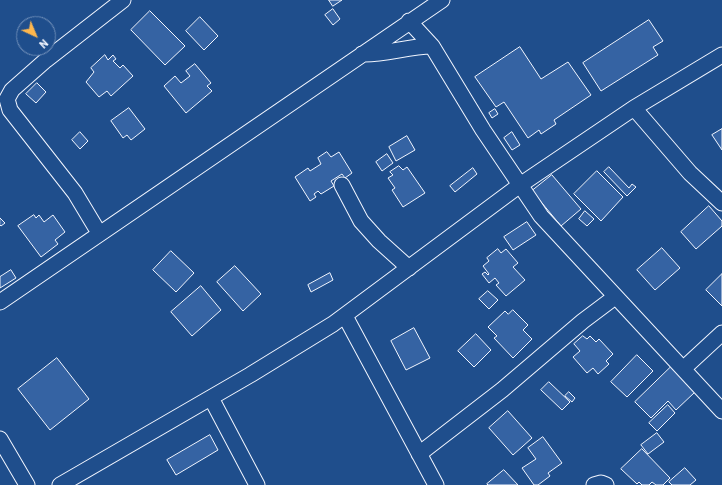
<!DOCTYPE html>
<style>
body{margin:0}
#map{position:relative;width:722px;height:485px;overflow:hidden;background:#1f4e8c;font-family:Barlow,sans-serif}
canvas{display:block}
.north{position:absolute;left:16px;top:16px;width:40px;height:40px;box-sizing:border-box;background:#1f4e8c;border:1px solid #7391ba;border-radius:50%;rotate:136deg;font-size:11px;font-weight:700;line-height:16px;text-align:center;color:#f2f6ff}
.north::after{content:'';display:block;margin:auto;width:14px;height:18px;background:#ffb74d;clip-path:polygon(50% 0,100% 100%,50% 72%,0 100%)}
</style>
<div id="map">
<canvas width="722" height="485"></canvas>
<div class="north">N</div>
</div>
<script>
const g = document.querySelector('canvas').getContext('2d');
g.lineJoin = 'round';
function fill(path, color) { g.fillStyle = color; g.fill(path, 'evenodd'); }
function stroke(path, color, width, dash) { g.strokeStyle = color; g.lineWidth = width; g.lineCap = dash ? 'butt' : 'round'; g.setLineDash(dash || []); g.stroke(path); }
const building = new Path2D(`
 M329,0H342L333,6Z
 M333,9L340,19L333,25L325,15Z
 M150,11L185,46L165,65L131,30Z
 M200,17L218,36L204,50L186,31Z
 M649,20L663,41L653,47L658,55L601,91L583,63Z
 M520,47L541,79L568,62L591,95L554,120L556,124L541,134L539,130L528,138L504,102L496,107L475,77Z
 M105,55L108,60L113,55L116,59L113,61L120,68L123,65L133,76L111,96L107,91L99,97L86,82L94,72L91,68Z
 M195,64L211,83L207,86L212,91L186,113L164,86L175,76L181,83L190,76L186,71Z
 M37,83L46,92L36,103L26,94Z
 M129,108L145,129L131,140L127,135L123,138L111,121Z
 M495,109L498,114L492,118L489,113Z
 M722,129V150L712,135Z
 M80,132L88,141L80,149L72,140Z
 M512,132L520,145L512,150L504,138Z
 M407,136L415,150L396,161L389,147Z
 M327,152L331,157L339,152L352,173L345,178L342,174L331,181L334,186L321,194L318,191L314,194L316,197L310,201L295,177L308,168L310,171L321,164L318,158Z
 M387,154L393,163L382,171L376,162Z
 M399,166L403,170L407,167L425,193L403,207L392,190L395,188L388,178L393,175L390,172Z
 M609,167L629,188L632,184L636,187L627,196L604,172Z
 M473,168L477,174L455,192L450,186Z
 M597,171L623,197L601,221L574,194Z
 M552,175L581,209L561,226L532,191Z
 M709,206L722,221V226L696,249L681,232Z
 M585,211L594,219L587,226L579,219Z
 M34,215L36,218L39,215L44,222L53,215L65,232L55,240L58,244L41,257L18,226Z
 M0,218L5,223L1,226L0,225Z
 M527,222L536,235L513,250L504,237Z
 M662,248L680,268L655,290L637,270Z
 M498,249L501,253L506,249L518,263L513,267L525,280L506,296L496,285L499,283L495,278L489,283L482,274L485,272L488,275L489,274L483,266L489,261L487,258Z
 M171,251L194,273L176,292L153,270Z
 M235,266L261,294L243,311L217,282Z
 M11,270L16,278L0,288V277Z
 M330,273L333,280L311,292L308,285Z
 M722,274V306L706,290Z
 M201,286L221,310L192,336L171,312Z
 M488,291L498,300L489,309L479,299Z
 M513,310L528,325L523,330L532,339L513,358L494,338L497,336L488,327L505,311L508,314Z
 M414,328L430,358L406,370L391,341Z
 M476,334L491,350L474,367L458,351Z
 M583,336L587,339L590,336L596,342L599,339L613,354L606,361L609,364L598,374L593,368L587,373L573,357L580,351L574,344Z
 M637,355L653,371L627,397L611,382Z
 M57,358L89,399L50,430L18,389Z
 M671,367L695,392L676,410L668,401L651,418L635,402Z
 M549,382L570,402L562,410L541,390Z
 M569,392L575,398L572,402L565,396Z
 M668,405L675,413L657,431L649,423Z
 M508,411L532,438L513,455L489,428Z
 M657,433L664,442L648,454L641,445Z
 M210,435L218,450L176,475L167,460Z
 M543,437L562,463L548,473L550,476L538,485H534L522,468L536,459L528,448Z
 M642,449L670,478L663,485H656L652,482L649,485H642L639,482L637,484L621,469Z
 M685,468L696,480L690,485H672L669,482Z
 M504,470L518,485H488L487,484Z`);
fill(building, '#3563a3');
stroke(building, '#f2f6ff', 1);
const minor = new Path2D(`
 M409,21L432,46L483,130L541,216L722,411
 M362,54C385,55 408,46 432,46
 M634,108L690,173L722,203
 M342,185L361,221L379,241L409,268
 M99,233L75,193L10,110L7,99L12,90L46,60L123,0
 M0,302L442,0
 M345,316L436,485
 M683,369L722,333
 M211,398L257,485
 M0,439L27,485
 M419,454L502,390L583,321L615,297
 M60,485L250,375L333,324L520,185L634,108L722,55
 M594,485L601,483L606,485`);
stroke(minor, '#f2f6ff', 17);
stroke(minor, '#1f4e8c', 15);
</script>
